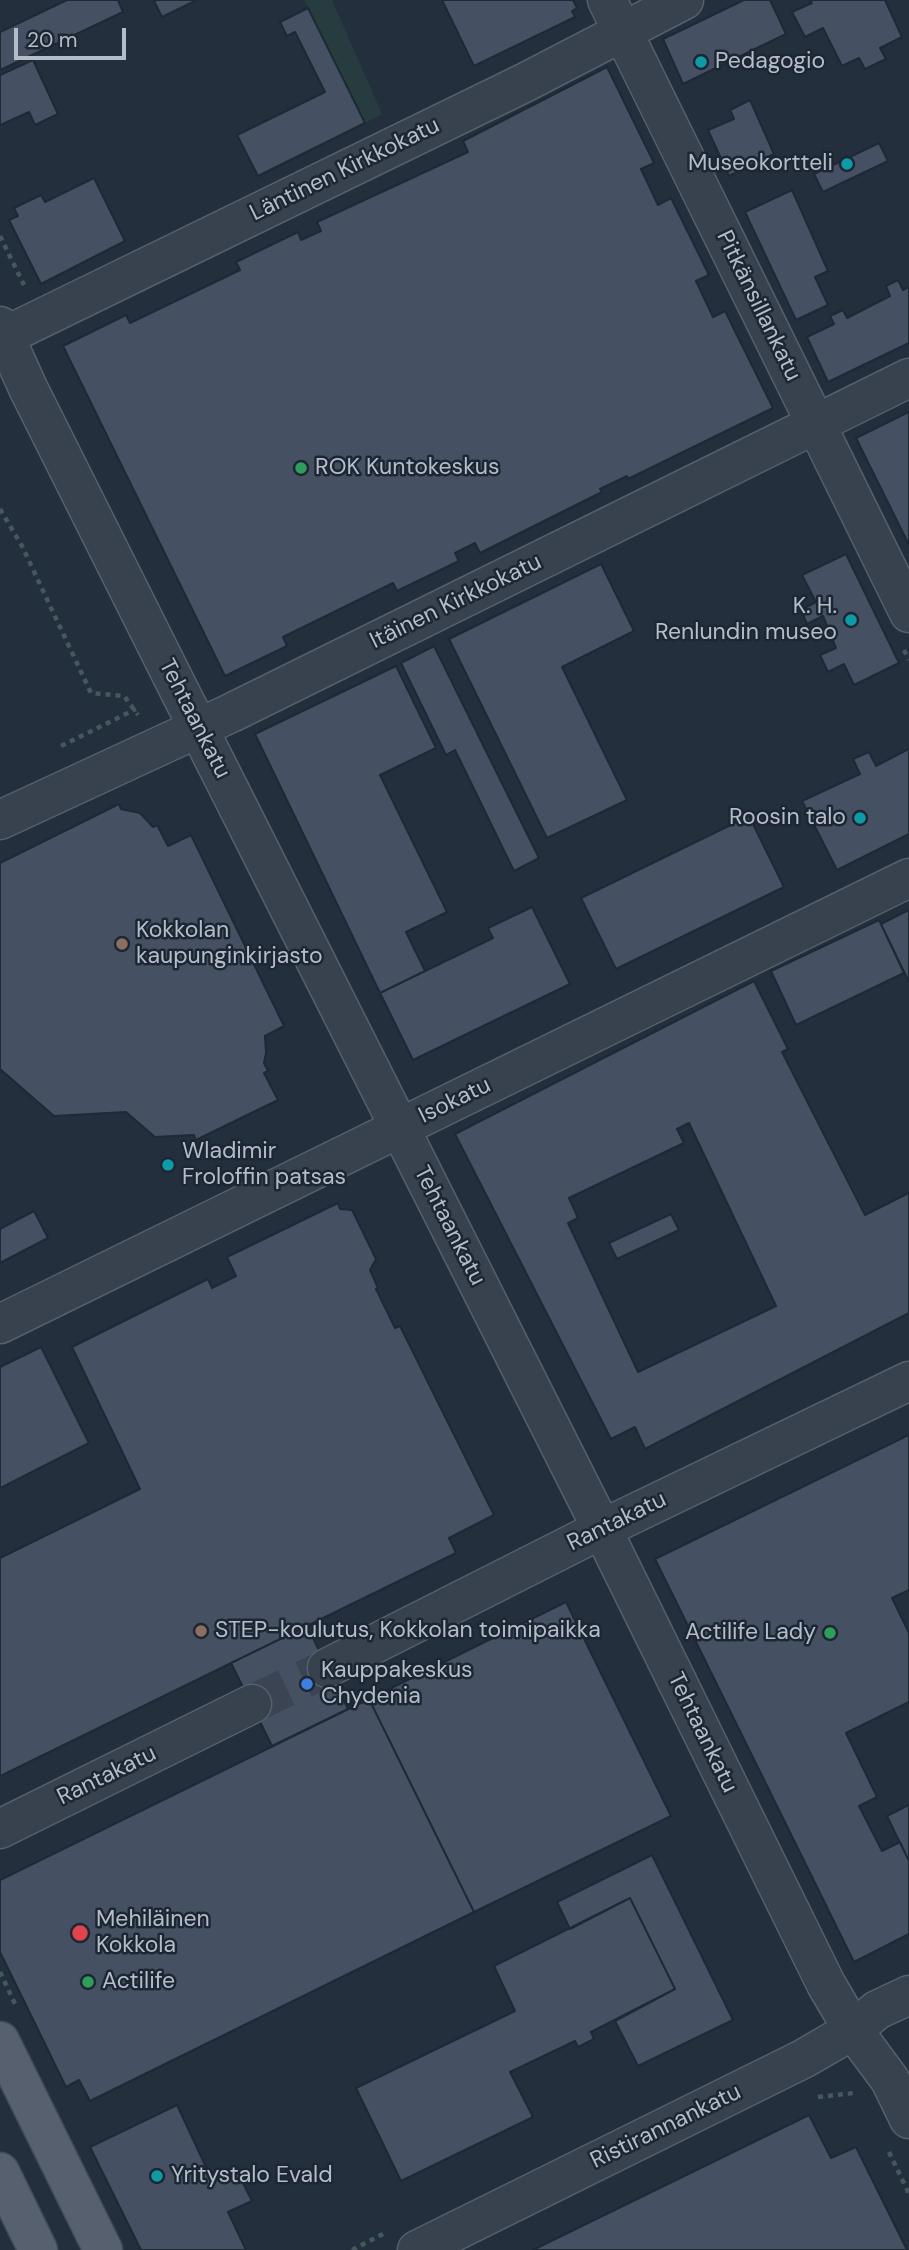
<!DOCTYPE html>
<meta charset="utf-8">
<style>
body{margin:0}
#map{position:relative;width:909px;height:2250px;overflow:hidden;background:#242f3e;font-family:"DM Sans",sans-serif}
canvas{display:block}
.scale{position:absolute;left:14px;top:28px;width:112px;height:32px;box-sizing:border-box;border:4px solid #b4bcc9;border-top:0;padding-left:9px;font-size:21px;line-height:24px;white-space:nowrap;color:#b4bcc9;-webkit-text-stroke:5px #1d2633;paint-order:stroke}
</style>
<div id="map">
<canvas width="909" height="2250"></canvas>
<div class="scale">20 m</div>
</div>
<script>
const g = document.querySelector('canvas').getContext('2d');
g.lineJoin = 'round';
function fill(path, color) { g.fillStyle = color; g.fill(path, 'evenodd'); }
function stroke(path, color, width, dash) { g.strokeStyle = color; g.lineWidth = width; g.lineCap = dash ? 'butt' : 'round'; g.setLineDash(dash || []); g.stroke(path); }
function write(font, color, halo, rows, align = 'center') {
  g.font = font + ' "DM Sans",sans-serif'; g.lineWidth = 5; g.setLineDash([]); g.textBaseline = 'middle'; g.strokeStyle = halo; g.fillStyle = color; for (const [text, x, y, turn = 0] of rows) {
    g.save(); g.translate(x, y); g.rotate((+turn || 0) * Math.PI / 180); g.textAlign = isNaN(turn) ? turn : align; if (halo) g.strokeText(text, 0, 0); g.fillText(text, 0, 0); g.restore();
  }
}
fill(new Path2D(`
 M304,0H332L382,114L365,123Z`), '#263c3f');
const building = new Path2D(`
 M67,0H118L123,12L0,70V32Z
 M157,0H197L162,17L154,1Z
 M442,0H573L577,8L572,11L575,17L474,66Z
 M744,0H770L786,34L683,84L663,39Z
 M810,0H885L902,37L880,48L886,59L865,69L859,58L842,66L823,28L805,37L792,12L812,3Z
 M308,8L365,123L258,176L237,135L325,92L295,32L287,36L280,22Z
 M33,60L58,114L35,125L29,112L0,125V75Z
 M607,67L654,163L641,169L658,205L671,198L709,275L696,281L713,317L725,311L773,408L628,479L627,476L600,489L602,492L480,553L475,543L455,553L459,561L397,591L393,583L283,637L287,646L225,676L63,346L126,315L130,323L240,270L236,262L298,232L301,240L321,231L317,222L468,152L463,141Z
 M750,100L774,154L729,176L708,130L734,119L730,110Z
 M879,143L888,161L823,192L814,174Z
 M94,178L125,241L41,284L9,220L18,216L14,208L41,195L45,202Z
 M792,190L828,271L815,277L828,305L796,320L745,212Z
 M898,280L903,290L909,287V343L828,382L807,337L834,324L830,316L843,310L847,318L890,296L886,286Z
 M909,412V545L856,438Z
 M846,554L899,663L854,685L844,664L828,672L820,655L836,648L823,616L807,624L801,610L816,602L802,575Z
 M601,564L634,631L562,667L627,800L547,838L449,639Z
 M434,646L539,858L514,871L455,750L446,755L401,663Z
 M396,666L436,748L380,775L447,912L406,932L425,971L380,993L255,734Z
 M909,749V834L837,870L802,801L860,774L853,759L869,752L876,766Z
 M119,804L121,809L140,813L153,827L157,825L168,846L191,835L284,1026L265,1036L266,1053L264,1063L268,1071L264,1073L278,1100L196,1140L194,1135L155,1137L126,1112L54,1116L0,1069V863Z
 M749,816L784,887L616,969L581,898Z
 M532,907L570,984L413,1060L380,993L493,938L488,928Z
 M909,910V982L881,924Z
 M879,920L904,973L796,1025L771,971Z
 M754,981L788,1049L782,1052L865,1215L909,1193V1313L645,1449L635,1427L611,1439L455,1134ZM689,1123L776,1306L638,1372L568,1223L578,1218L569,1198L684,1143L677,1129Z
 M338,1203L340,1209L352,1210L376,1259L370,1270L378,1288L376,1289L395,1328L400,1326L494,1515L449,1538L456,1553L0,1776V1558L140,1489L72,1347L208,1279L212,1288L236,1276L227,1257Z
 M34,1211L48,1238L0,1263V1229Z
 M671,1214L679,1230L617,1259L609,1243Z
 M41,1347L89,1443L0,1488V1367Z
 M909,1435V1590L892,1598L909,1633V1702L846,1733L877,1797L859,1806L882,1851L900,1842L909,1861V1934L854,1962L655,1559Z
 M566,1602L671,1816L474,1912L369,1699Z
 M307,1626L348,1709L272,1746L231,1663Z
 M369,1699L474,1912L90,2101L79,2080L66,2087L0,1952V1880Z
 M909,1805V1861L887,1816Z
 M652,1855L733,2020L638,2066L615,2021L675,1989L630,1898L570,1929L557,1902Z
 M630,1898L675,1989L591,2032L594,2039L578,2047L575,2041L510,2072L533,2117L401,2181L356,2088L515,2011L494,1966Z
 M177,2105L213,2182L237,2171L252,2201L228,2212L246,2250H141L90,2147Z
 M809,2115L831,2158L856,2147L907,2250H533Z`);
fill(building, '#455162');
stroke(building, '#1f2835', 2);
stroke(new Path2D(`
 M252,1704L327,1668`), '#3a4453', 38, [38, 19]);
const minor = new Path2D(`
 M607,0L909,613
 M0,326L28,388L172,676L602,1529L826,1984L853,2030L890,2080L909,2119
 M5,336L524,83L684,0
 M0,820L231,713L909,378
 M0,1324L909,878
 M327,1668L602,1529L909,1381
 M0,1829L252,1704
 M417,2250L803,2059L853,2030L877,2010L909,1995`);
const major = new Path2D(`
 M0,2041L103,2250
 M0,2172L38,2250`);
stroke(minor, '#565f6c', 41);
stroke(major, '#414a57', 41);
stroke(new Path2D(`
 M0,236L24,285
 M0,509L22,546L91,693L124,696L138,715
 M904,650L909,660
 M61,746L136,709
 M0,1972L16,2006
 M818,2097L854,2093
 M889,2152L909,2194
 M352,2250L383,2234`), '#44595c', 4.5, [5, 5]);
stroke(minor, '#38414e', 38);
stroke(major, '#56606e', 38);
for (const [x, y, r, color] of [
 [701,62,7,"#0f9aa8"],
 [847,164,7,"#0f9aa8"],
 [301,468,7,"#2e9e5b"],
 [851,620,7,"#0f9aa8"],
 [860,818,7,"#0f9aa8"],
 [122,944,7,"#8d6e63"],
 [168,1165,7,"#0f9aa8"],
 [201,1631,7,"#8d6e63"],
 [830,1633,7,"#2e9e5b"],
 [307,1684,7,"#3f7fe0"],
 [80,1933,9,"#e0444e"],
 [88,1982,7,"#2e9e5b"],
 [157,2176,7,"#0f9aa8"]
]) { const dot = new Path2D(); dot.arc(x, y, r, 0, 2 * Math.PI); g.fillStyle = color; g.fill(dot); stroke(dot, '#1d2633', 2.5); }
write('23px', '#b4bcc9', '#1d2633', [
 ["Pedagogio",715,62],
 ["Museokortteli",833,164,"right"],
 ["ROK Kuntokeskus",315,468],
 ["K. H.",837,607,"right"],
 ["Renlundin museo",837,633,"right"],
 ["Roosin talo",846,818,"right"],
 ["Kokkolan",136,931],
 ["kaupunginkirjasto",136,957],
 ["Wladimir",182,1152],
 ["Froloffin patsas",182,1178],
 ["STEP-koulutus, Kokkolan toimipaikka",215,1631],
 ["Actilife Lady",816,1633,"right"],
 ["Kauppakeskus",321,1671],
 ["Chydenia",321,1697],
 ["Mehiläinen",96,1920],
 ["Kokkola",96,1946],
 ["Actilife",102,1982],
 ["Yritystalo Evald",171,2176]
], 'left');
write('23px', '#b4bcc9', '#1d2633', [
 ["Läntinen Kirkkokatu",345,170,-26],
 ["Pitkänsillankatu",758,306,64],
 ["Itäinen Kirkkokatu",456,602,-26],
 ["Tehtaankatu",194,719,63],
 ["Isokatu",455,1101,-26],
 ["Tehtaankatu",449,1226,63],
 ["Rantakatu",617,1522,-26],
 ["Tehtaankatu",702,1733,64],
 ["Rantakatu",107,1776,-26],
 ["Ristirannankatu",666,2127,-26]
]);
</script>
